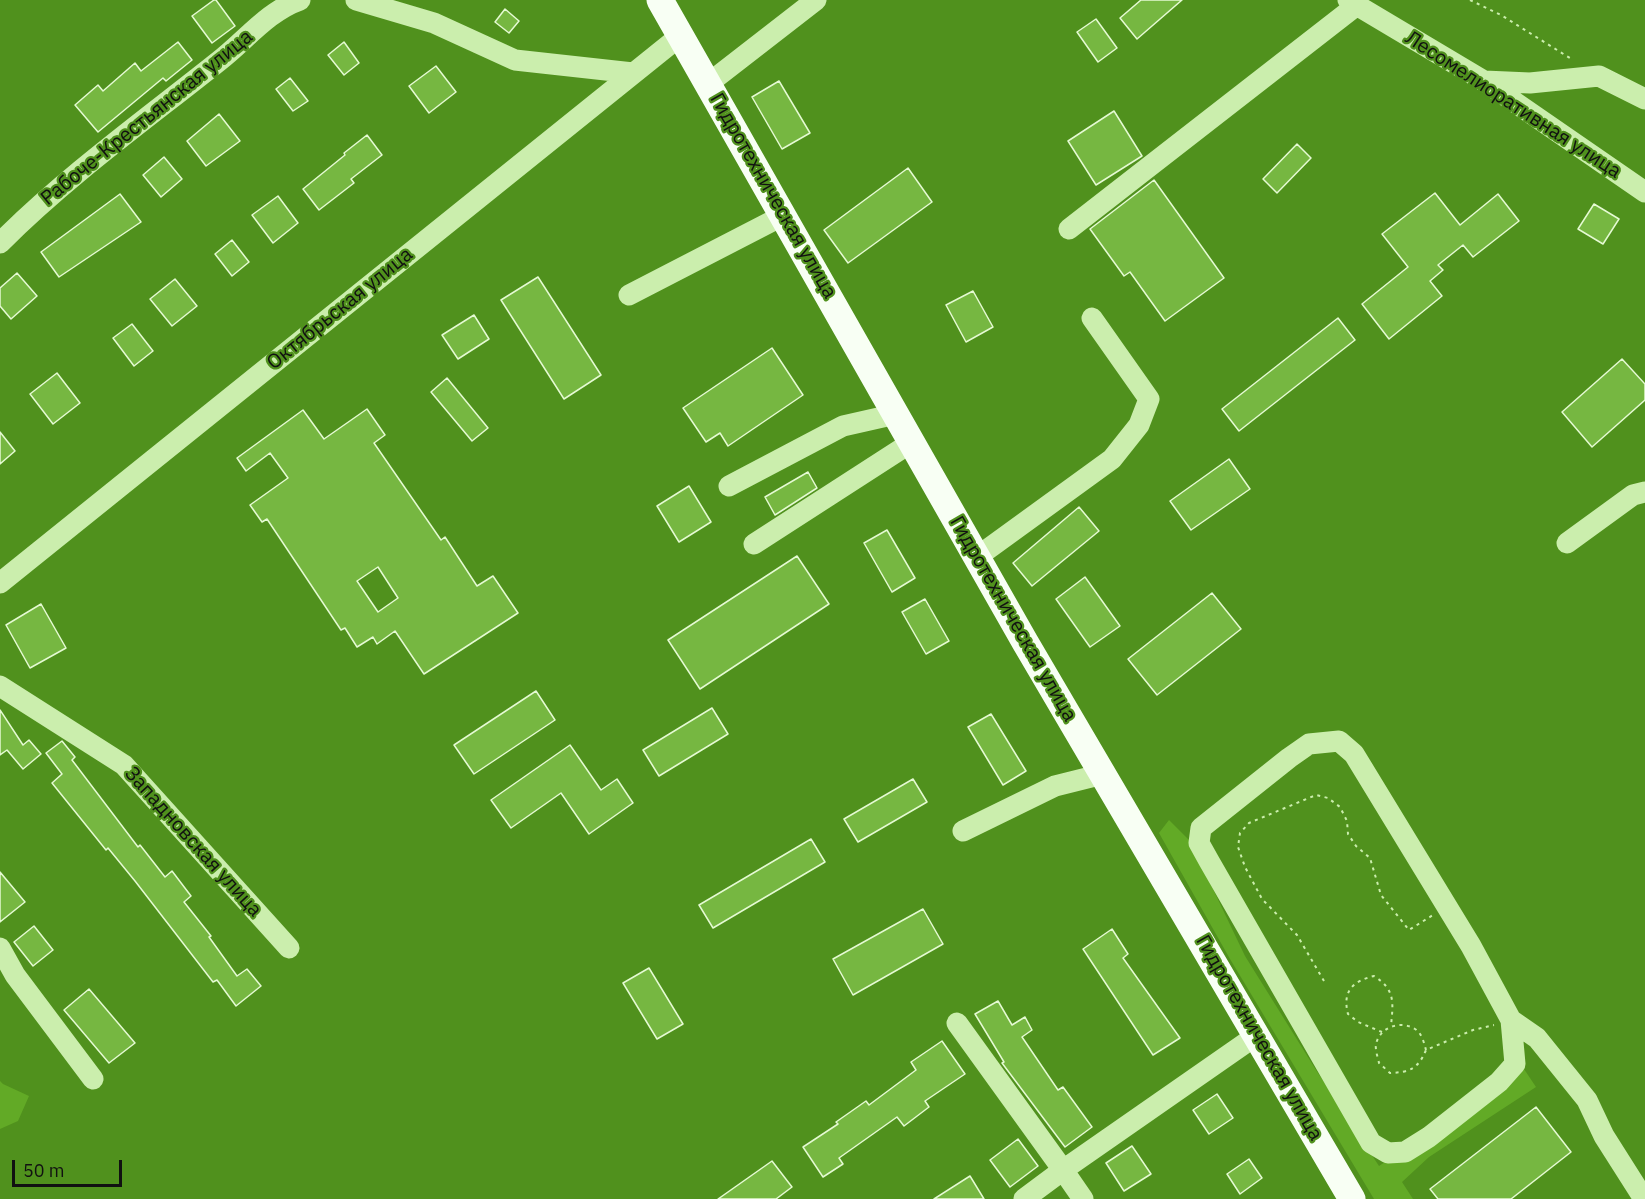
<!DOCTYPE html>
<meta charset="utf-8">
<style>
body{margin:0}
#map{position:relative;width:1645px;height:1199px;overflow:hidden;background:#50911d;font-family:"IBM Plex Sans",sans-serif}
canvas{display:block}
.scale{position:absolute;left:12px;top:1160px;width:110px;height:27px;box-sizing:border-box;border:3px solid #111;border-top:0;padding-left:8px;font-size:18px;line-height:21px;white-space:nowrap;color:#111;-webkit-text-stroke:4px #50911d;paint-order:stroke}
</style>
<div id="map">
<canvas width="1645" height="1199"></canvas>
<div class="scale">50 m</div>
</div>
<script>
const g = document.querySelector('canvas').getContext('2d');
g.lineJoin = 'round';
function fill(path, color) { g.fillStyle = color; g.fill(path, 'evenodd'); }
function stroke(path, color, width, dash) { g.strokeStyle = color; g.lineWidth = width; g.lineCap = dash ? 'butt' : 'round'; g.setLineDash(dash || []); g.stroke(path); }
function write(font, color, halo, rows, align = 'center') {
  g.font = font + ' "IBM Plex Sans",sans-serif'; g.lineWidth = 4.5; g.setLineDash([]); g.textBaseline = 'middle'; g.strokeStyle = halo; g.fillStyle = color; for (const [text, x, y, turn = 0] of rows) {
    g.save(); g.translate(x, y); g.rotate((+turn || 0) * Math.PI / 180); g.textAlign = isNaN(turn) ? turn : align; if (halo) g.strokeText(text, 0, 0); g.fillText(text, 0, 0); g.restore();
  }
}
fill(new Path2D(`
 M1169,820L1190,841L1245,956L1316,1070L1379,1166L1524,1069L1536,1087L1429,1157L1402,1182L1413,1199H1374L1230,959L1159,833Z
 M0,1081L3,1084L29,1096L18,1121L0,1129Z`), '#62aa26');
const building = new Path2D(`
 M214,0H216L235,26L212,43L192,16Z
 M1141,0H1182L1137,39L1120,18Z
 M505,9L519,21L509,33L495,22Z
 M1096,19L1117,48L1098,62L1077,32Z
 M178,42L192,60L166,81L163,78L98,132L75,105L98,85L103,91L135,63L141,71Z
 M344,42L359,63L344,75L328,55Z
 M436,66L456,92L429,113L409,86Z
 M290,78L308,101L293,111L276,89Z
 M779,81L810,133L782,149L752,97Z
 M1114,111L1142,156L1096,185L1068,141Z
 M219,114L240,141L206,166L187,141Z
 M367,135L382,155L351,179L354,183L319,210L303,189L345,155L344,153Z
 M1297,144L1311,158L1277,193L1263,179Z
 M164,157L182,179L161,197L143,175Z
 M908,168L932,202L848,263L824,230Z
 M1154,180L1224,278L1165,321L1130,272L1124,276L1090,229Z
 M1435,193L1460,225L1498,194L1519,221L1473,257L1463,245L1438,265L1443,270L1430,281L1442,296L1389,339L1362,304L1408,267L1382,234Z
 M120,194L141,222L59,277L41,252Z
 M278,196L298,223L273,243L252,215Z
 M1594,204L1619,219L1603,244L1578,229Z
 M232,240L249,262L232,276L215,254Z
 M17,273L37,296L11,319L0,306V288Z
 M538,277L601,375L564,399L501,300Z
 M175,279L197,306L172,326L150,299Z
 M973,291L993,327L966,342L946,305Z
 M474,315L489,339L458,359L442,335Z
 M1338,318L1355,340L1239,431L1222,409Z
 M132,324L153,351L134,366L113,338Z
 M772,348L803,395L728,446L720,433L706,442L683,408Z
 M1622,359L1645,384V400L1592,447L1562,412Z
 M57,373L80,403L53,424L30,394Z
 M447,378L488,428L472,441L431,392Z
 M367,409L385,435L374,443L441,540L445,537L477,586L493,576L518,613L424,674L395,631L377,644L373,637L357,647L345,628L341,630L267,519L262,522L250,505L288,478L270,453L246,471L237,458L303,410L324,439ZM378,567L398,598L378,612L357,581Z
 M0,432L15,451L0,464Z
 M1229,459L1250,489L1191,530L1170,501Z
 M808,472L817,488L775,515L765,497Z
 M689,486L711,522L679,542L657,506Z
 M1079,507L1099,531L1032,586L1013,563Z
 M887,530L915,578L892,592L864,543Z
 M797,556L829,604L700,689L668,640Z
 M1085,577L1120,626L1090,647L1056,599Z
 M1212,593L1241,629L1157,695L1128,659Z
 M925,599L949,641L926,654L902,612Z
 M41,604L66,648L30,668L6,625Z
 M536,691L555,720L474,774L454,745Z
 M712,708L728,734L659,776L643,750Z
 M0,710L23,745L29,740L41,754L23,769L7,750L0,755Z
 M991,714L1026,771L1003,785L968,727Z
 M62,741L75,757L72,760L138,847L140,845L165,877L172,871L191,896L184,902L211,936L209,937L237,976L247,969L261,986L236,1006L217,980L213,982L135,881L108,848L106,850L52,783L62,774L46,753Z
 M570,745L601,790L617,779L633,803L589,834L561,793L511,828L491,800Z
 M913,779L927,802L858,842L844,819Z
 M811,839L825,862L713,928L699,905Z
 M0,872L25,902L0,922Z
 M923,909L943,944L853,995L833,959Z
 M34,926L53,950L33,966L14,942Z
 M1112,929L1128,954L1123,958L1180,1038L1153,1055L1083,949Z
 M649,968L683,1024L657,1039L623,983Z
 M89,989L135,1043L109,1063L64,1010Z
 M998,1001L1012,1025L1025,1017L1032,1030L1022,1037L1058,1090L1063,1087L1092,1127L1065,1147L1002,1063L1004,1062L975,1014Z
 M942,1041L965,1074L925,1101L929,1107L904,1126L897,1117L839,1158L843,1164L823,1177L803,1147L838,1124L836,1122L866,1101L869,1105L916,1070L911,1062Z
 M1217,1094L1233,1118L1209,1134L1193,1110Z
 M1536,1107L1571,1152L1511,1199H1438L1430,1189Z
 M1018,1139L1038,1166L1010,1187L990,1160Z
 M1132,1146L1151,1174L1124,1191L1106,1163Z
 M1249,1159L1262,1178L1240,1194L1227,1174Z
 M772,1161L792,1187L776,1199H718Z
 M970,1176L984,1199H934Z`);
fill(building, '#76b741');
stroke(building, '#e5fad3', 1.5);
stroke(new Path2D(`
 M1470,0L1501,15L1573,60
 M1324,981L1297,935L1262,899L1245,867L1238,847L1240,833L1249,823L1316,795L1328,798L1340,807L1347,821L1348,834L1356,846L1370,858L1381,895L1409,930L1433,915
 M1382,1032L1358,1022L1348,1014C1342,991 1353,981 1374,976C1396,990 1393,1003 1391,1026
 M1426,1050C1424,1043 1422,1033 1415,1029C1400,1020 1380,1027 1376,1044C1375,1050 1378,1058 1379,1063L1390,1073C1410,1072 1418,1069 1426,1050L1473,1030L1494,1025`), '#cbeead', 2, [3, 4.5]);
stroke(new Path2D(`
 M356,0L434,23L515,60L633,73
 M1348,0L1484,81L1645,192
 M1484,81L1530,83L1599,76L1645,99
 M709,83L816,0
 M1069,229L1357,5
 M0,243C67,176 145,120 219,61C245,41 268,11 300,0
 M629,295L784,215
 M729,486L843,426L896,414
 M1567,543L1633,495L1645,492
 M754,544L912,442
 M977,557L1112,459L1139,425L1149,399L1092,318
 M0,583L680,36
 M0,686L124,765L289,948
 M963,831L1055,786L1103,774
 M0,948L15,975L93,1079
 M1511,1020L1515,1064L1499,1082L1429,1137L1405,1152L1388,1153L1371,1143L1209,861L1199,843L1201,828L1289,758L1309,744L1339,741L1354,754L1471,946L1511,1020L1537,1038L1587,1100L1604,1136L1644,1199
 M957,1023L1063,1170L1257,1035
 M1024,1199L1063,1170L1083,1199`), '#cbeead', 21);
stroke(new Path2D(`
 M660,0L1025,642L1352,1199`), '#f8fff4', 27);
write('20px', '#111', '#50911d', [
 ["Лесомелиоративная улица",1513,105,33],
 ["Рабоче-Крестьянская улица",147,118,-39],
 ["Гидротехническая улица",773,196,60],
 ["Октябрьская улица",340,309,-39],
 ["Гидротехническая улица",1013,619,60],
 ["Западновская улица",193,842,48],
 ["Гидротехническая улица",1259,1038,60]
]);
</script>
